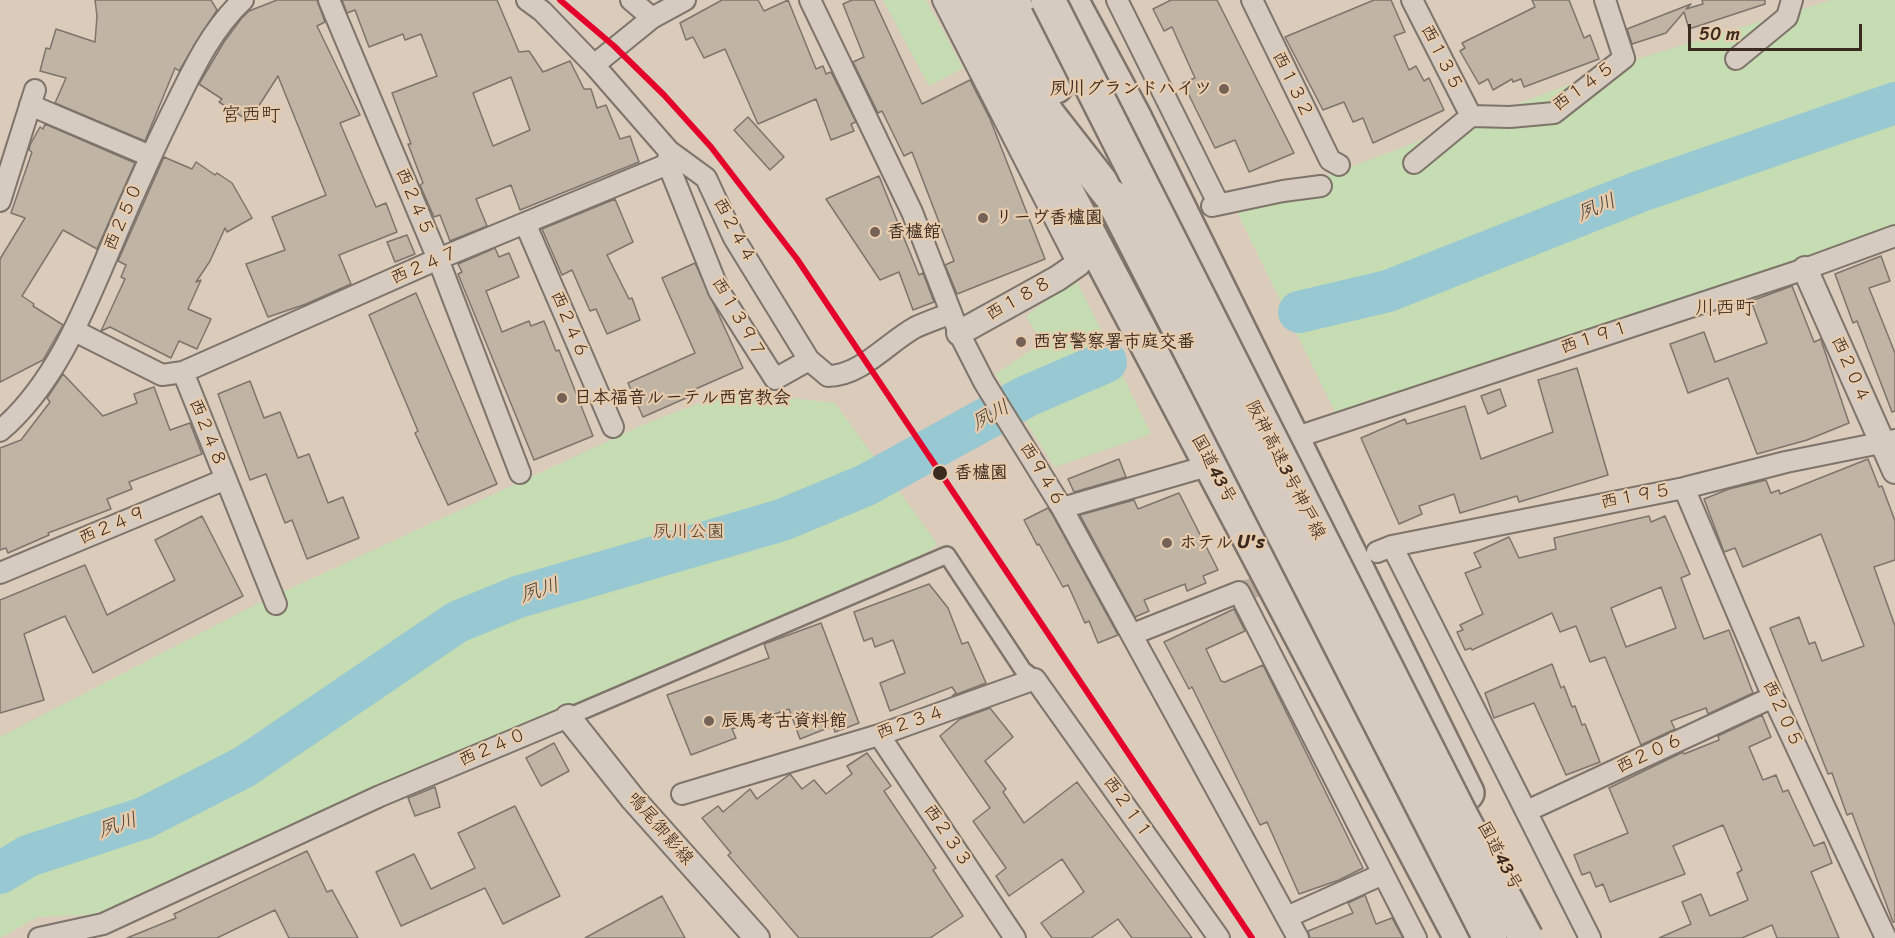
<!DOCTYPE html>
<meta charset="utf-8">
<style>
body{margin:0}
#map{position:relative;width:1895px;height:938px;overflow:hidden;background:#dacbbb;font-family:Sriracha,sans-serif}
canvas{display:block}
.scale{position:absolute;left:1688px;top:24px;width:174px;height:27px;box-sizing:border-box;border:3px solid #3b2a1e;border-top:0;padding-left:8px;font-size:18px;line-height:21px;white-space:nowrap;color:#3b2a1e;-webkit-text-stroke:4px #e7ccae;paint-order:stroke}
</style>
<div id="map">
<canvas width="1895" height="938"></canvas>
<div class="scale">50 m</div>
</div>
<script>
const g = document.querySelector('canvas').getContext('2d');
g.lineJoin = 'round';
function fill(path, color) { g.fillStyle = color; g.fill(path, 'evenodd'); }
function stroke(path, color, width, dash) { g.strokeStyle = color; g.lineWidth = width; g.lineCap = dash ? 'butt' : 'round'; g.setLineDash(dash || []); g.stroke(path); }
function write(font, color, halo, rows, align = 'center') {
  g.font = font + ' Sriracha,"Klee One",sans-serif'; g.lineWidth = 4.5; g.setLineDash([]); g.textBaseline = 'middle'; g.strokeStyle = halo; g.fillStyle = color; for (const [text, x, y, turn = 0] of rows) {
    g.save(); g.translate(x, y); g.rotate((+turn || 0) * Math.PI / 180); g.textAlign = isNaN(turn) ? turn : align; if (halo) g.strokeText(text, 0, 0); g.fillText(text, 0, 0); g.restore();
  }
}
fill(new Path2D(`
 M883,0H926L963,68L929,86Z
 M1831,0H1895V226L1394,401L1371,399L1336,414L1236,210L1637,59Z
 M1076,279L1151,434L1055,467L995,374L1042,343L1026,316Z
 M731,391L835,403L938,545L916,558L109,914L38,917L0,938V737L255,605L645,424Z`), '#c6dcb2');
stroke(new Path2D(`
 M1299,312L1388,291L1641,191L1895,103
 M0,873L28,856L144,818L244,767L457,622L518,597L782,520L866,485L1027,396L1106,362`), '#98c8d1', 42);
const building = new Path2D(`
 M95,0H211L217,10L179,71L175,68L145,141L55,103L66,78L40,71L46,48L50,49L56,29L95,42L97,16Z
 M277,0H317L325,22L317,26L360,115L340,123L376,207L386,203L397,232L339,255L351,284L306,304L268,317L246,264L285,250L272,217L326,195L278,76L249,121L219,102L222,99L199,84L224,42L241,19L249,11Z
 M342,0H497L519,52L529,51L543,72L570,61L584,89H591L597,108L606,105L620,139L630,136L639,162L520,210L511,185L476,199L487,226L450,241L440,215L434,217L420,185L423,183L408,144H411L392,93L437,76L421,34L405,40L403,34L369,47L355,10L347,13ZM511,77L530,130L493,146L473,93Z
 M722,0H758L764,11L788,0L816,69L823,66L826,74L831,72L856,122L851,124L854,131L831,140L816,99L758,124L725,49L704,58L693,37L686,40L680,23Z
 M852,0H874L922,104L970,80L990,119L1045,259L957,294L945,265L954,261L912,152L904,156L882,111L878,113L853,62L864,57L843,4Z
 M1171,0H1217L1294,153L1249,172L1235,140L1215,148L1183,83L1195,78L1172,27L1164,31L1153,9Z
 M1374,0H1391L1405,32L1394,36L1409,70L1416,66L1424,81L1429,78L1444,110L1373,143L1363,118L1353,122L1344,102L1323,110L1285,37Z
 M1532,0H1569L1584,38L1590,35L1599,59L1524,87L1521,79L1513,82L1512,79L1493,90L1488,79L1479,84L1460,51L1465,48L1462,43L1535,7Z
 M1702,0H1765V4L1689,29L1684,12L1666,33L1632,44L1627,29L1691,4L1686,9L1703,4Z
 M748,117L784,157L770,170L734,130Z
 M45,124L135,163L97,249L63,230L22,296L34,304L33,306L63,325L43,360L0,382V259L25,218L11,213L32,152L29,150L30,145L40,127L43,129Z
 M164,157L192,169L196,162L215,175L217,173L232,183L252,218L227,232L225,228L210,261L196,282L201,280L188,309L211,319L197,349L179,341L171,358L110,327L101,331L125,279L121,277L126,265L118,261Z
 M879,176L919,275L923,273L934,302L913,310L899,272L880,280L826,199Z
 M615,199L633,242L607,255L629,299L632,298L640,320L607,334L596,309L590,311L572,270L562,275L542,229Z
 M407,235L415,254L395,262L387,242Z
 M495,248L499,257L509,253L519,277L486,291L502,332L529,321L531,326L544,321L556,351L559,350L593,436L534,460L458,274L462,272L458,264Z
 M1881,256L1890,281L1869,288L1895,353V411L1892,412L1857,321L1853,323L1835,274Z
 M695,263L743,368L691,391L693,395L643,417L628,383L695,353L662,278Z
 M1792,286L1814,342L1821,339L1822,343L1849,423L1807,440L1757,454L1728,378L1688,393L1670,344L1704,332L1715,362L1767,343L1751,301Z
 M416,293L497,484L448,505L415,433L418,431L369,315Z
 M1577,368L1608,475L1519,502L1517,496L1460,513L1454,494L1419,506L1422,514L1399,524L1361,438L1405,419L1407,424L1465,406L1481,459L1553,432L1538,380Z
 M63,374L103,416L137,403L134,394L154,387L170,430L190,423L202,454L129,482L132,489L107,499L111,509L48,533L49,535L8,553L6,548L0,550V448L21,440L50,402L47,398Z
 M250,381L264,418L280,412L298,458L309,454L328,503L343,497L359,538L307,559L292,520L285,523L266,474L250,480L218,394Z
 M1500,389L1506,406L1488,414L1481,396Z
 M1119,459L1126,477L1074,492L1068,479Z
 M1868,459L1879,487L1882,486L1895,521V560L1874,567L1895,626V922H1893L1852,813L1847,815L1832,773L1828,774L1770,628L1799,617L1809,644L1815,642L1822,661L1864,646L1821,534L1743,567L1735,548L1724,552L1704,499L1729,489L1766,480L1771,493L1779,490L1780,494Z
 M1179,493L1218,570L1203,576L1206,583L1187,591L1185,584L1144,600L1149,611L1135,617L1080,515L1134,500L1138,509Z
 M1048,508L1052,514L1118,635L1098,643L1089,621L1085,623L1068,585L1063,587L1039,544L1037,545L1024,520Z
 M202,516L243,596L93,673L65,616L24,634L44,700L0,713V600L85,565L107,615L175,580L155,540Z
 M1649,516L1651,522L1665,516L1690,574L1681,578L1704,639L1729,630L1753,693L1708,714L1706,708L1671,721L1675,729L1641,745L1605,657L1590,662L1576,626L1560,632L1552,613L1472,650L1471,648L1465,650L1457,632L1463,630L1460,625L1483,614L1465,573L1481,567L1474,553L1509,537L1519,558L1556,549L1554,538ZM1661,587L1676,628L1626,647L1611,608Z
 M929,584L948,608L962,644L968,642L986,683L952,696L956,693L952,687L890,711L880,683L905,673L893,640L875,647L872,638L864,641L854,612Z
 M1234,609L1245,631L1206,649L1221,681L1225,682L1263,665L1363,868L1339,880L1299,894L1267,822L1260,825L1192,687L1189,689L1164,642Z
 M821,623L859,723L835,732L833,726L800,739L789,709L732,729L736,738L691,755L667,695L769,658L764,644Z
 M1552,664L1561,688L1564,686L1572,707L1575,706L1582,725L1585,724L1600,762L1566,775L1534,703L1494,718L1485,693Z
 M990,708L1013,737L985,761L1006,789L1003,792L1024,823L1077,782L1192,938H1132L1118,919L1091,938H1052L1041,923L1084,892L1062,859L1009,896L996,876L1006,868L973,821L990,808L940,736L960,719Z
 M1762,715L1771,737L1749,747L1763,780L1776,775L1783,792L1788,790L1814,846L1824,842L1832,863L1811,872L1839,938H1777L1772,925L1742,938H1659L1691,924L1682,902L1701,894L1710,916L1748,900L1737,873L1742,870L1723,825L1673,846L1685,874L1610,902L1603,884L1596,887L1590,872L1582,875L1574,855L1628,833L1609,788L1683,752L1684,754L1719,740L1718,736Z
 M554,743L569,771L541,786L526,758Z
 M867,753L891,786L884,791L936,868L933,870L963,916L930,938H799L728,855L731,853L702,818L718,806L723,812L750,789L757,799L790,774L802,789L814,780L826,794L852,774L847,766Z
 M435,787L440,807L415,816L408,798Z
 M515,806L560,896L503,924L485,888L401,926L376,872L414,854L431,889L475,868L458,833Z
 M307,851L327,892L332,890L358,938H289L275,910L217,938H127L176,918L174,914Z
 M1365,895L1376,924L1392,918L1403,938H1310L1308,931L1353,913L1348,903Z
 M662,896L685,938H585Z`);
fill(building, '#c0b4a5');
stroke(building, '#7e746a', 1.5);
stroke(new Path2D(`
 M1239,592L1283,579`), '#baab9c', 20, [20, 10]);
const pedestrian = new Path2D(`
 M568,717L947,555L1023,670L1035,679`);
const minor = new Path2D(`
 M329,0L438,259L520,473
 M527,0L542,11L594,65L669,151L706,178L734,238L809,360L828,376C861,376 888,342 916,327C927,322 939,318 951,313
 M631,0L652,18
 M810,0L912,212L959,333L984,382L1062,508L1298,938
 M943,0L1078,264L1085,260
 M1117,0L1218,203
 M1252,0L1330,160L1339,165
 M1412,0L1471,116
 M1736,59L1787,17L1792,0
 M594,65L652,18L685,0
 M30,105L150,156
 M1471,116L1510,117L1554,113L1624,58L1605,0
 M669,151L668,164L719,291L775,379L809,360
 M1414,163L1471,116
 M0,201L35,90
 M1212,206L1283,191L1321,186
 M525,223L613,427
 M75,331L162,375L183,372L276,604
 M183,372L438,259L668,164
 M0,431C56,383 84,310 113,242C133,195 154,148 177,102C195,65 213,28 243,0
 M1294,438L1805,269L1895,236
 M1684,488L1773,697L1886,938
 M1062,508L1211,465
 M1392,546L1590,938
 M1377,552L1392,546L1684,488L1786,462L1895,440
 M0,573L226,479
 M1133,634L1239,592L1416,938
 M879,735L1015,938
 M682,794L879,735L1035,679L1219,938
 M1527,811L1773,697
 M1287,917L1383,874
 M39,938L103,924L380,796L568,717`);
const tertiary = new Path2D(`
 M1805,269L1895,471
 M959,333L1058,278L1078,264
 M568,717L633,799L757,938`);
const trunk = new Path2D(`
 M965,0L1461,938
 M1071,0L1133,115L1467,793`);
const motorway = new Path2D(`
 M983,0L1048,115L1112,197
 M1012,0L1056,86`);
stroke(pedestrian, '#7e746a', 20);
stroke(minor, '#7e746a', 24);
stroke(tertiary, '#7e746a', 28);
stroke(trunk, '#7e746a', 38);
stroke(motorway, '#7e746a', 38);
stroke(pedestrian, '#d5cbc0', 15);
stroke(minor, '#d5cbc0', 20);
stroke(tertiary, '#d5cbc0', 24);
stroke(trunk, '#d5cbc0', 33);
stroke(motorway, '#d5cbc0', 33);
const motorwayBridge = new Path2D(`
 M1048,0L1461,816L1526,938
 M1112,197L1490,938`);
stroke(motorwayBridge, '#7e746a', 38, []);
stroke(motorwayBridge, '#d5cbc0', 33);
stroke(new Path2D(`
 M560,0L614,46L664,95L711,147L797,259L1252,938`), '#e4002b', 6);
for (const [x, y, r, color] of [
 [1224,89,6,"#736255"],
 [983,218,6,"#736255"],
 [875,232,6,"#736255"],
 [1021,342,6,"#736255"],
 [562,398,6,"#736255"],
 [940,473,8,"#3b2a1e"],
 [1167,543,6,"#736255"],
 [709,721,6,"#736255"]
]) { const dot = new Path2D(); dot.arc(x, y, r, 0, 2 * Math.PI); g.fillStyle = color; g.fill(dot); stroke(dot, '#e7ccae', 2); }
write('18px', '#3b2a1e', '#e7ccae', [
 ["西１３５",1441,58,63],
 ["西１３２",1292,85,64],
 ["西１４５",1584,87,-36],
 ["西２４５",414,202,67],
 ["西２５０",124,217,-67],
 ["西２４４",734,231,62],
 ["西２４７",425,266,-23],
 ["西１８８",1019,299,-29],
 ["西１３９７",738,318,60],
 ["西２４６",569,325,67],
 ["西１９１",1595,338,-18],
 ["西２０４",1850,370,66],
 ["西２４８",207,433,68],
 ["国道43号",1213,469,62],
 ["阪神高速3号神戸線",1285,470,63],
 ["西９４６",1042,475,59],
 ["西１９５",1636,497,-11],
 ["西２４９",113,526,-23],
 ["西２０５",1782,714,65],
 ["西２３４",911,723,-19],
 ["西２４０",493,748,-23],
 ["西２０６",1650,754,-25],
 ["西２１１",1127,808,55],
 ["鳴尾御影線",660,829,49],
 ["西２３３",947,836,56],
 ["国道43号",1499,856,62]
]);
write('bold 18px', '#3b2a1e', '#e7ccae', [
 ["夙川グランドハイツ",1212,89,"right"],
 ["リーヴ香櫨園",995,218],
 ["香櫨館",887,232],
 ["西宮警察署市庭交番",1033,342],
 ["日本福音ルーテル西宮教会",574,398],
 ["ホテル U's",1179,543],
 ["辰馬考古資料館",721,721]
], 'left');
write('bold 18px', '#3b2a1e', '#e7ccae', [
 ["香櫨園",954,473]
], 'left');
write('18px', '#473d2c', '#e7ccae', [
 ["夙川公園",689,532]
]);
write('20px', '#3b2a1e', '#e7ccae', [
 ["宮西町",251,116],
 ["川西町",1725,309]
]);
write('italic 20px', '#45413a', '#e7ccae', [
 ["夙川",1597,208,-22],
 ["夙川",991,416,-29],
 ["夙川",540,591,-17],
 ["夙川",118,826,-18]
]);
</script>
